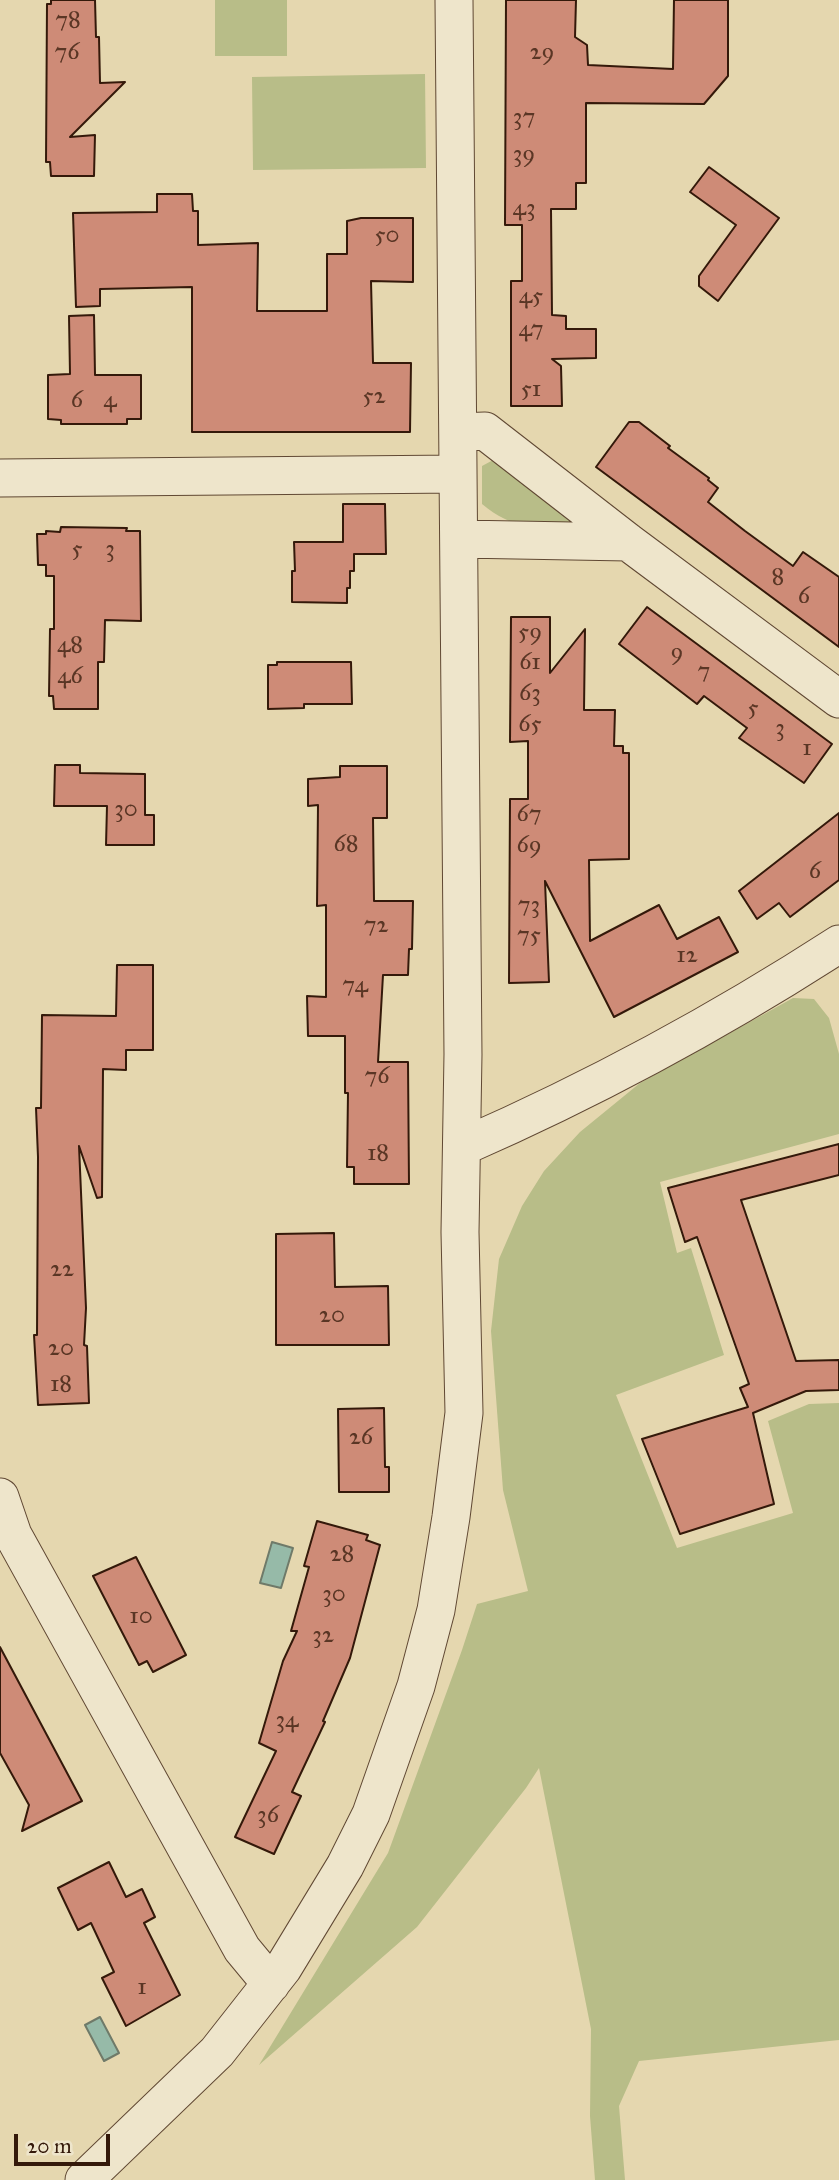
<!DOCTYPE html>
<style>
body{margin:0}
#map{position:relative;width:839px;height:2180px;overflow:hidden;background:#e5d7af;font-family:"IM FELL Great Primer",serif}
canvas{display:block}
.scale{position:absolute;left:14px;top:2134px;width:96px;height:32px;box-sizing:border-box;border:4px solid #34190a;border-top:0;padding-left:9px;font-size:21px;line-height:24px;white-space:nowrap;color:#34190a;-webkit-text-stroke:5px #eee5cb;paint-order:stroke}
</style>
<div id="map">
<canvas width="839" height="2180"></canvas>
<div class="scale">20 m</div>
</div>
<script>
const g = document.querySelector('canvas').getContext('2d');
g.lineJoin = 'round';
function fill(path, color) { g.fillStyle = color; g.fill(path, 'evenodd'); }
function stroke(path, color, width, dash) { g.strokeStyle = color; g.lineWidth = width; g.lineCap = dash ? 'butt' : 'round'; g.setLineDash(dash || []); g.stroke(path); }
function write(font, color, halo, rows, align = 'center') {
  g.font = font + ' "IM FELL Great Primer",serif'; g.lineWidth = 5; g.setLineDash([]); g.textBaseline = 'middle'; g.strokeStyle = halo; g.fillStyle = color; for (const [text, x, y, turn = 0] of rows) {
    g.save(); g.translate(x, y); g.rotate((+turn || 0) * Math.PI / 180); g.textAlign = isNaN(turn) ? turn : align; if (halo) g.strokeText(text, 0, 0); g.fillText(text, 0, 0); g.restore();
  }
}
fill(new Path2D(`
 M215,0H287V56H215Z
 M425,74L426,168L253,170L252,77Z
 M495,459L578,515L574,528C535,527 513,530 482,504V466Z
 M793,998L814,999L829,1018L839,1054V1134L660,1182L677,1253L691,1248L724,1355L616,1395L677,1548L793,1513L768,1421L809,1404L839,1403V2040L639,2061L619,2106L625,2180H595L590,2116L591,2029L539,1768L526,1788L417,1927L259,2065L388,1853L462,1650L477,1604L528,1591L503,1490L491,1331L499,1259L522,1206L544,1171L580,1132L640,1083Z`), '#b8bd88');
const water = new Path2D(`
 M272,1542L293,1548L281,1588L260,1583Z
 M100,2017L119,2053L104,2061L85,2025Z`);
fill(water, '#96baa8');
stroke(water, '#6f7a69', 2);
const building = new Path2D(`
 M51,0H95L96,37H99L100,83L125,82L70,137L95,135L94,176H51L50,162H46L47,4H51Z
 M506,0H576L575,37L587,45L588,65L673,69L674,0H728V76L704,104L586,103V183H576V209H551L552,315L566,316V329H596V358L552,359L561,366L562,406H511V281H522V225H505Z
 M709,167L779,218L718,301L699,286V276L736,225L690,192Z
 M157,194H192L193,211H198V245L258,243L257,311H327V254H347V221L361,218H413V282L371,281L373,363H411L410,432H192V287L100,289V306L76,307L73,213L157,212Z
 M94,315L95,375H141V419H127V424H61V420L48,419V375L70,374L69,316Z
 M629,422H639L670,446L668,448L709,478L708,480L718,488L708,502L745,531L793,566L803,552L839,577V647L596,467Z
 M343,504H385L386,554H354V571H350V588H347V603L292,602V571H295L294,542H343Z
 M61,527L127,528L126,531H140L141,621L105,620L104,662H98V709H54L53,696H49L50,629H54V576H46V565H38L37,534H46V531L60,532Z
 M647,607L832,744L804,783L739,738L747,728L704,696L697,704L619,644Z
 M511,617H550V673L585,629L584,710H615L614,746H623V753H629V859L589,860L590,941L659,905L677,939L719,917L738,952L614,1017L545,881L549,982L509,983L510,799H528V741L510,742Z
 M277,662H351L352,704H304V708L268,709V665H277Z
 M55,765H80V773L145,774V815H154V845H106L107,806H54Z
 M340,766H387V818H373L374,901H413L412,949H409L408,975H383L378,1062H408L409,1184H354V1167H347L348,1093H345V1036H308L307,996L326,997V905L317,906L318,805L308,806V779L340,777Z
 M839,813V880L790,917L779,903L757,919L739,891Z
 M117,965H153V1050H126V1070L103,1069L102,1197L97,1198L79,1146L86,1308L84,1345L87,1346L89,1403L38,1405L34,1335H37L38,1157L36,1108H41L42,1015L116,1016Z
 M839,1144V1175L741,1200L796,1361L839,1360V1390L806,1391L753,1413L774,1504L680,1534L642,1439L748,1407L740,1388L749,1384L697,1237L685,1242L668,1188Z
 M334,1233L335,1287L388,1286L389,1345H276V1234Z
 M384,1408L385,1467H389V1492H339L338,1409Z
 M317,1521L368,1535L366,1540L380,1545L350,1658L323,1721L325,1722L292,1792L301,1796L274,1854L235,1837L276,1751L259,1743L283,1661L297,1631H291L309,1567L304,1566Z
 M136,1557L186,1655L153,1672L147,1661L139,1665L93,1576Z
 M0,1647L82,1801L22,1831L29,1805L0,1753Z
 M109,1862L126,1897L142,1889L155,1917L144,1923L180,1995L126,2026L102,1978L114,1972L91,1923L78,1930L58,1888Z`);
fill(building, '#ce8b77');
stroke(building, '#34190a', 2);
const street = new Path2D(`
 M459,432L485,431L628,542L839,699
 M0,478L458,474
 M460,539L628,542
 M462,1147C592,1090 720,1021 839,944
 M0,1497L13,1535L242,1949L271,1984
 M84,2180L217,2052L283,1968L345,1866L371,1814L416,1686L436,1610L451,1517L464,1413L460,1232L463,1054L454,0`);
stroke(street, '#604833', 39);
stroke(street, '#eee5cb', 37);
write('24px', '#5a3625', null, [
 ["78",68,21],
 ["76",67,53],
 ["29",542,53],
 ["37",524,118],
 ["39",524,155],
 ["43",524,209],
 ["50",387,236],
 ["45",531,297],
 ["47",531,330],
 ["51",531,390],
 ["52",374,397],
 ["6",77,401],
 ["4",110,401],
 ["5",77,550],
 ["3",110,550],
 ["8",778,578],
 ["6",804,597],
 ["59",530,633],
 ["48",70,646],
 ["9",677,653],
 ["61",530,663],
 ["7",704,672],
 ["46",70,677],
 ["63",530,694],
 ["5",753,709],
 ["65",530,725],
 ["3",780,729],
 ["1",807,749],
 ["30",126,810],
 ["67",529,815],
 ["68",346,845],
 ["69",529,846],
 ["6",815,872],
 ["73",529,906],
 ["72",376,926],
 ["75",529,936],
 ["12",687,956],
 ["74",355,986],
 ["76",377,1077],
 ["18",378,1154],
 ["22",62,1270],
 ["20",332,1316],
 ["20",61,1349],
 ["18",61,1385],
 ["26",361,1438],
 ["28",342,1555],
 ["30",334,1595],
 ["10",141,1617],
 ["32",323,1636],
 ["34",287,1721],
 ["36",268,1816],
 ["1",142,1988]
]);
</script>
